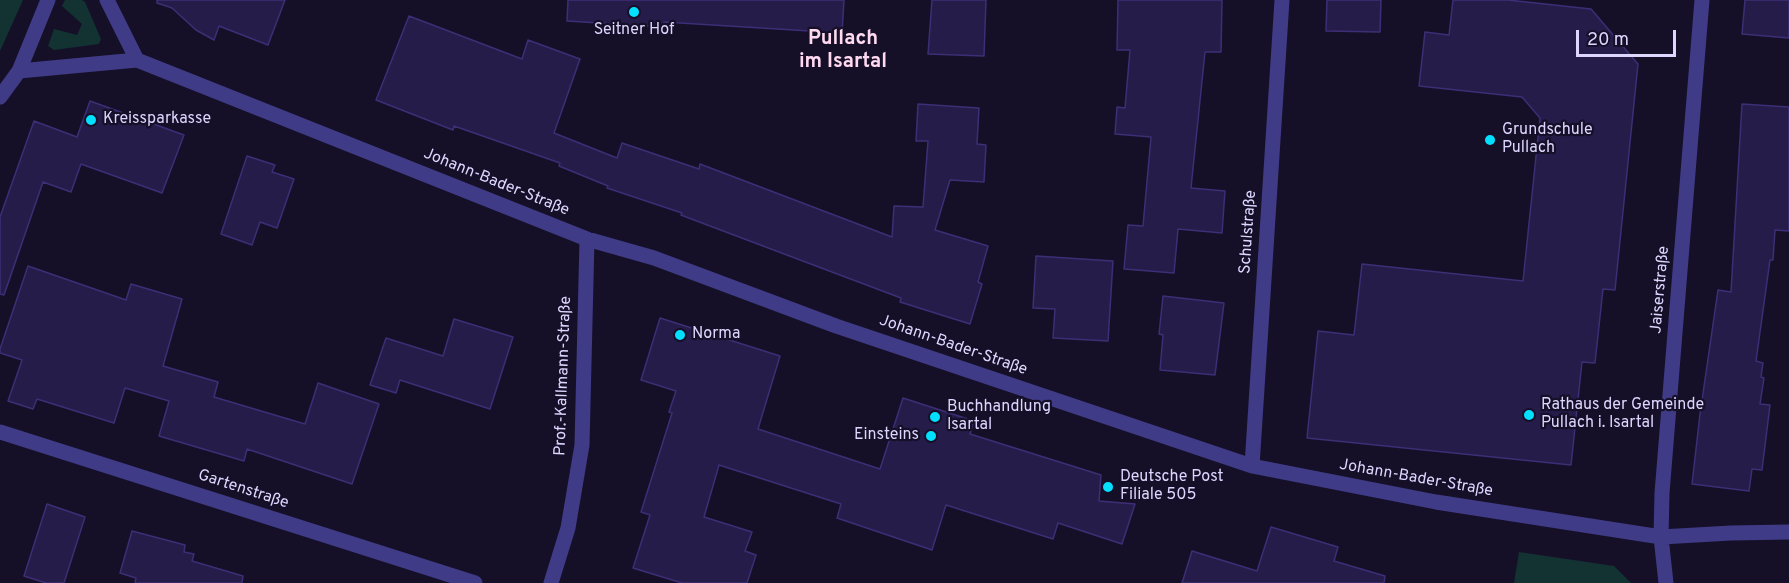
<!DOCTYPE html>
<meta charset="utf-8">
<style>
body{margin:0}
#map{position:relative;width:1789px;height:583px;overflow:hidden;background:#151028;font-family:Overpass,sans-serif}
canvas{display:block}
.scale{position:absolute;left:1576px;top:30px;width:100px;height:27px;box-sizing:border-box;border:3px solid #ddd7ff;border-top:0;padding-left:8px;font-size:18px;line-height:21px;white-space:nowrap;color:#ddd7ff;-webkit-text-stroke:4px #151028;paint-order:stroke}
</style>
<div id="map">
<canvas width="1789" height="583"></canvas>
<div class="scale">20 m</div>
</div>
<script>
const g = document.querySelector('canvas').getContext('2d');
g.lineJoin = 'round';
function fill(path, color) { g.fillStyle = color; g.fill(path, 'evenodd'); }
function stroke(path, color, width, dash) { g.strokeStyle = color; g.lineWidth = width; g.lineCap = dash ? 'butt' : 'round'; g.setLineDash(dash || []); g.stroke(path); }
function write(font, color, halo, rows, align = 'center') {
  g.font = font + ' Overpass,sans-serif'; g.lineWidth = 4.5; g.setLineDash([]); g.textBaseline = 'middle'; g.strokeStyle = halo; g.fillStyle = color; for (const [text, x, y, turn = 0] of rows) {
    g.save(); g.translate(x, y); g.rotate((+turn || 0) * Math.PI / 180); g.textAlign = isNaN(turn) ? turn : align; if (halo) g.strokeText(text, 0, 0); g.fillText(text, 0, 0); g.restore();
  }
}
fill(new Path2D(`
 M0,0H23L0,51Z
 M65,0H82L85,2L101,39L99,44L54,50L48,46L54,29L77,35L82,24L62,6Z
 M1519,552L1614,566L1631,583H1514Z`), '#133332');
const building = new Path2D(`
 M157,0H285L268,45L219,26L214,40L196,30L172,8L157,3Z
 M568,0H844L842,33L664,22L663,27L567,21Z
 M932,0H986L984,56L928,54Z
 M1118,0H1222L1221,52H1205L1191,188L1225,191L1222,233L1178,229L1174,273L1124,269L1128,225L1143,226L1151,137L1115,134L1117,107L1125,108L1130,50H1117Z
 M1327,0H1381L1380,32L1326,31Z
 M1453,0H1508L1591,9L1638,64L1615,290L1603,289L1595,363L1582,362L1571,465L1307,438L1318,331L1354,335L1362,264L1523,281L1540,118L1522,97L1419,86L1425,32L1449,35Z
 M1745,0H1789V38L1742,34Z
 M409,16L522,59L528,40L580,59L554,133L617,158L622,143L699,169L700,164L892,237L894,206L923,207L928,141H916L918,104L979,108L977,144L986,145L984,182L950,180L935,230L988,246L978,282L982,284L970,324L900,302L901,298L702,223L681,215L682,213L607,188L608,186L559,166L560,163L454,126L453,130L376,100Z
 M90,101L184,135L162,193L81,164L71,192L43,182L4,295L0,294V217L34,121L77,137Z
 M1742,104L1789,107V231L1775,230L1773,260H1770L1756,361L1763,363L1761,377L1764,378L1760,404L1770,405L1762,470L1752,469L1749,491L1692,484L1700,414L1718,290L1731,292Z
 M247,156L275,165L272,172L294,179L277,228L260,222L252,245L221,234Z
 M1036,256L1113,261L1108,341L1053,338L1055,309L1033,308Z
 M28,266L126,300L131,284L182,299L163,366L218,382L214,397L305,424L318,383L379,404L352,484L247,449L244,461L159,436L169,401L125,388L114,423L37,399L33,409L8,401L22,360L0,353V349Z
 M1163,296L1224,303L1215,375L1160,370L1163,335L1159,334Z
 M660,318L780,356L758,429L880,469L903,398L974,421L970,434L1101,475L1099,501L1135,504L1122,544L1058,523L1053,539L946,505L932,550L837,518L841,504L719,465L704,517L752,532L745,551L756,555L747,583H682L633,568L650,515L641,512L672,413L669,412L676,391L641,380Z
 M454,319L513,337L490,409L400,380L396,393L370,385L386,338L443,356Z
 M47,504L85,517L64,583H46L24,576Z
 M1271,527L1338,547L1334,561L1385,576L1384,583H1182L1192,551L1257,571Z
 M132,531L185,545L184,552L194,554L192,561L243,576L242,583H135L136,578L120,573Z`);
fill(building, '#261c4a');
stroke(building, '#3e2e76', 1.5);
stroke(new Path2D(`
 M107,0L137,60
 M19,71L137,60L587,239L654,258L836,326L1252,466L1436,502L1661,537L1731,533L1789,532
 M0,97L19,71L48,0
 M0,432L475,583
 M1252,466L1282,0
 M551,583L568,528L582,445L587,239
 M1666,583L1661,537L1662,493L1702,0`), '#403b87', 15);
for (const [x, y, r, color] of [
 [634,12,6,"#03dfff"],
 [91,120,6,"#03dfff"],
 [1490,140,6,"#03dfff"],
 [680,335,6,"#03dfff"],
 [1529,415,6,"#03dfff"],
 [935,417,6,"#03dfff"],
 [931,436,6,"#03dfff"],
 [1108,487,6,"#03dfff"]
]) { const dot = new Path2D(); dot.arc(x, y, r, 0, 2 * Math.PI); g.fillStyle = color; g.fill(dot); stroke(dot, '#151028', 2); }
write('16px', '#ddd7ff', '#151028', [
 ["Seitner Hof",634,31,"center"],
 ["Kreissparkasse",103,120],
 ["Grundschule",1502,131],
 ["Pullach",1502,149],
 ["Norma",692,335],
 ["Rathaus der Gemeinde",1541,406],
 ["Pullach i. Isartal",1541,424],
 ["Buchhandlung",947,408],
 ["Isartal",947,426],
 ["Einsteins",919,436,"right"],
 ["Deutsche Post",1120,478],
 ["Filiale 505",1120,496]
], 'left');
write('16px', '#ddd7ff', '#151028', [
 ["Johann-Bader-Straße",496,183,22],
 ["Schulstraße",1249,232,-86],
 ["Jaiserstraße",1661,290,-85],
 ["Johann-Bader-Straße",953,346,19],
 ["Prof.-Kallmann-Straße",564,376,-88],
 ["Johann-Bader-Straße",1416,479,10],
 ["Gartenstraße",243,490,18]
]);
write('bold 20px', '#ffd9f0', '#151028', [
 ["Pullach",843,40],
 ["im Isartal",843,63]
]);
</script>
